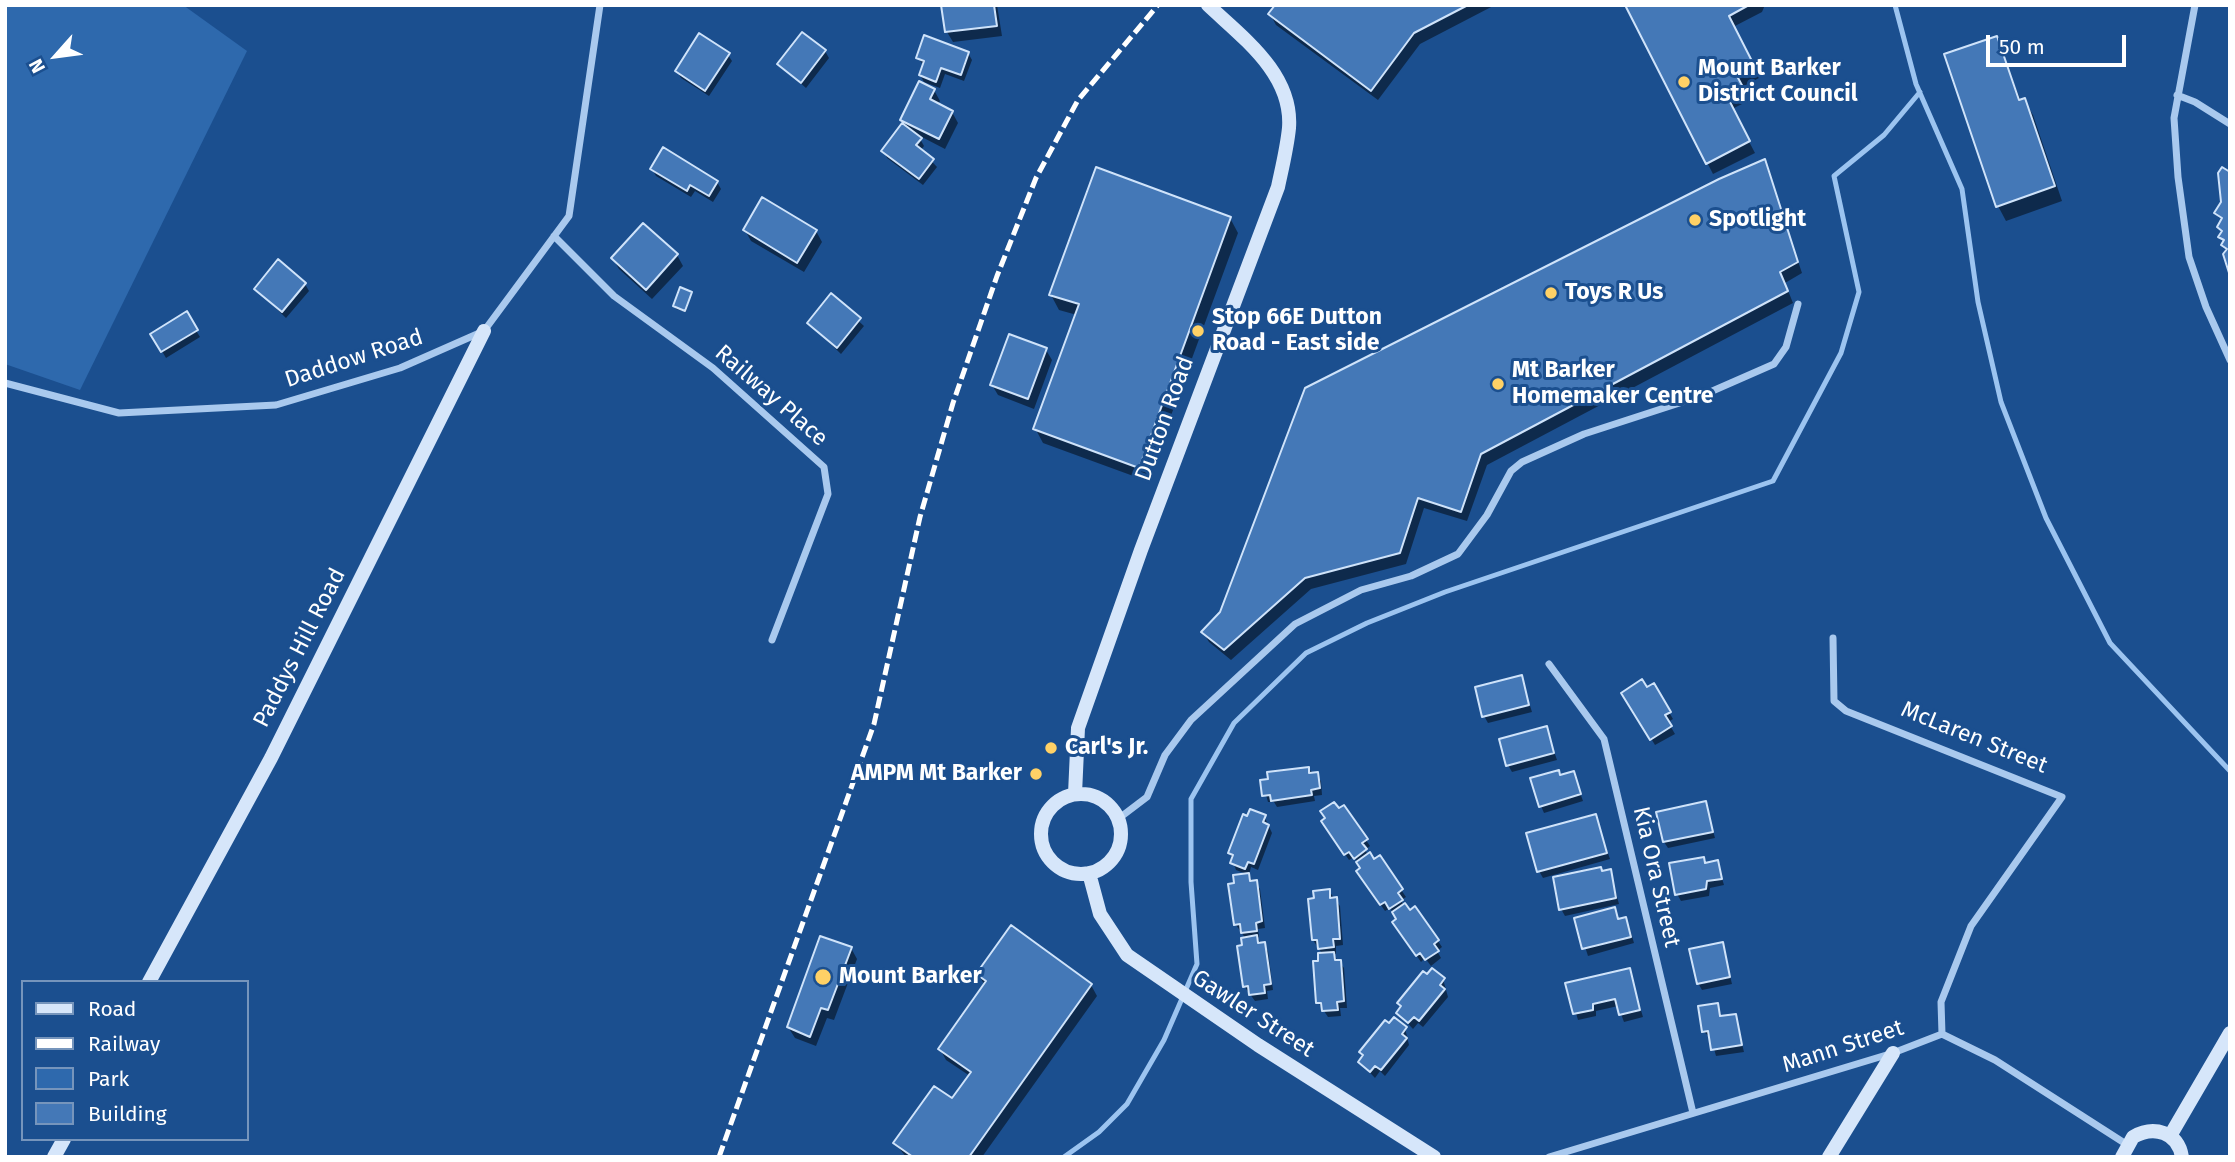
<!DOCTYPE html>
<style>
body{margin:0}
#map{position:relative;width:2235px;height:1162px;overflow:hidden;background:#1b4f8f;font-family:"Fira Sans",sans-serif}
canvas{display:block}
.frame{position:absolute;inset:0;border:7px solid #fff;pointer-events:none}
.legend{position:absolute;left:21px;top:980px;width:228px;height:161px;box-sizing:border-box;background:#1b4f8f;border:2px solid #7695bc;margin:0;padding:9px 12px;list-style:none;font-size:21px;color:#fff}
.legend li{display:flex;align-items:center;gap:14px;height:35px}
.legend b{width:35px;border:2px solid #7695bc}
.north{position:absolute;left:21px;top:21px;width:70px;height:70px;-webkit-text-stroke:5px #1b4f8f;paint-order:stroke;rotate:242deg;font-size:19px;font-weight:700;line-height:28px;text-align:center;color:#fff}
.north::after{content:'';display:block;margin:auto;width:24px;height:32px;background:#fff;clip-path:polygon(50% 0,100% 100%,50% 72%,0 100%)}
.scale{position:absolute;left:1986px;top:35px;width:140px;height:32px;box-sizing:border-box;border:4px solid #fff;border-top:0;padding-left:9px;font-size:21px;line-height:24px;white-space:nowrap;color:#fff;-webkit-text-stroke:5px #1b4f8f;paint-order:stroke}
</style>
<div id="map">
<canvas width="2235" height="1162"></canvas>
<div class="frame"></div>
<ul class="legend">
<li><b style="height:9px;background:#d6e6fa"></b>Road</li>
<li><b style="height:9px;background:#fff"></b>Railway</li>
<li><b style="height:19px;background:#2e69ad"></b>Park</li>
<li><b style="height:19px;background:#4478b7"></b>Building</li>
</ul>
<div class="north">N</div>
<div class="scale">50 m</div>
</div>
<script>
const g = document.querySelector('canvas').getContext('2d');
g.lineJoin = 'round';
function fill(path, color) { g.fillStyle = color; g.fill(path, 'evenodd'); }
function stroke(path, color, width, dash) { g.strokeStyle = color; g.lineWidth = width; g.lineCap = dash ? 'butt' : 'round'; g.setLineDash(dash || []); g.stroke(path); }
function write(font, color, halo, rows, align = 'center') {
  g.font = font + ' "Fira Sans",sans-serif'; g.lineWidth = 6; g.setLineDash([]); g.textBaseline = 'middle'; g.strokeStyle = halo; g.fillStyle = color; for (const [text, x, y, turn = 0] of rows) {
    g.save(); g.translate(x, y); g.rotate((+turn || 0) * Math.PI / 180); g.textAlign = isNaN(turn) ? turn : align; if (halo) g.strokeText(text, 0, 0); g.fillText(text, 0, 0); g.restore();
  }
}
fill(new Path2D(`
 M7,5H183L247,51L80,390L5,364Z`), '#2e69ad');
fill(new Path2D(`
 M943,5H997L1002,36L953,42L947,32Z
 M1277,5H1495L1420,44L1378,100L1276,25L1270,14Z
 M1627,5H1765L1762,12L1733,27L1759,78L1742,87L1748,101L1732,109L1755,153L1713,174Z
 M1996,38L2021,101L2024,100L2033,115L2062,201L2006,221L1998,206Z
 M825,51L829,58L806,88L780,65Z
 M968,53L972,60L964,81L945,74L940,88L924,82L920,75L924,66L918,58Z
 M728,55L732,61L709,96L681,78L677,71Z
 M934,90L940,101L938,105L952,112L958,123L945,149L918,135L924,146L921,150L937,167L923,185L887,158L884,151L904,124L902,119Z
 M1764,161L1802,273L1785,283L1793,303L1487,465L1467,521L1424,508L1406,564L1311,589L1231,660L1209,642L1203,632L1222,613Z
 M652,169L717,182L721,189L713,202L695,191L691,197L656,176Z
 M1230,218L1238,233L1147,481L1043,443L1035,428L1077,315L1059,310L1051,295Z
 M745,230L816,231L822,242L804,272L751,241Z
 M677,255L683,266L652,299L619,269L613,259Z
 M305,284L309,291L286,318L256,289Z
 M691,294L686,312L676,309L675,306Z
 M831,296L864,326L841,354L809,323Z
 M186,314L200,337L166,358L152,334Z
 M1046,350L1052,360L1034,409L998,395L992,385Z
 M1521,677L1532,712L1488,723L1484,716Z
 M1653,685L1673,719L1668,722L1675,734L1655,745L1623,693Z
 M1546,728L1557,760L1512,772L1508,765Z
 M1308,768L1321,781L1322,795L1314,796L1315,801L1277,807L1274,802H1268L1262,781Z
 M1573,773L1583,801L1544,813L1541,806L1561,777Z
 M1705,803L1715,838L1668,848L1664,842Z
 M1264,816L1272,833L1258,870L1251,867L1249,875L1236,870L1230,853Z
 M1595,816L1610,859L1543,878L1539,871Z
 M1327,828L1366,840L1370,846L1365,850L1368,855L1374,861L1379,857L1406,897L1401,900L1404,906L1438,941L1442,947L1437,951L1441,958L1431,966L1425,958L1421,962L1398,929V920L1390,908L1385,911L1362,878V869L1354,857L1349,860Z
 M1703,858L1706,864L1717,862L1724,885L1710,888L1709,896L1681,901L1677,894Z
 M1610,871L1619,904L1565,916L1561,909L1602,873Z
 M1248,876L1260,889L1265,928L1258,929L1259,937L1257,938L1268,951L1273,990L1267,991L1268,999L1255,1001L1244,986L1246,939L1236,925Z
 M1329,891L1340,906L1343,945L1336,946V954H1333L1344,968L1347,1008H1340L1341,1016L1328,1017L1318,1002L1323,955L1313,940Z
 M1614,909L1619,921L1625,919L1629,926L1634,943L1588,956L1576,919Z
 M1722,944L1732,984L1702,990L1698,983Z
 M851,948L857,959L834,1020L827,1018L816,1046L795,1038L788,1027Z
 M1629,970L1643,1017L1624,1022L1618,1006L1596,1011V1016L1578,1020L1568,985Z
 M978,974L1091,985L1097,996L982,1157H906L895,1143L952,1101L970,1076L946,1060L940,1049L984,984Z
 M1443,979L1448,997L1423,1027L1418,1023L1413,1029L1398,1013L1402,1008L1399,1003Z
 M1717,1005L1722,1018L1735,1016L1744,1052L1716,1056L1711,1038L1704,1032L1700,1008Z
 M1405,1028L1409,1045L1385,1076L1380,1071L1375,1078L1360,1062L1364,1057L1361,1052Z`), '#0007');
stroke(new Path2D(`
 M1895,5L1916,84L1962,189L1978,302L2001,402L2046,518L2110,643L2230,771
 M1064,1157L1099,1132L1127,1104L1164,1040L1197,964L1191,882V799L1234,723L1306,653L1367,623L1445,592L1773,481L1841,353L1859,292L1834,176L1884,135L1920,92`), '#9cc4f0', 5);
const building = new Path2D(`
 M941,5H994L997,26L945,32Z
 M1275,5H1468L1414,33L1371,91L1268,14Z
 M1625,5H1749L1729,16L1755,67L1737,76L1744,89L1728,98L1750,141L1706,164Z
 M802,32L826,50L801,83L777,64Z
 M699,33L730,53L705,91L675,71Z
 M924,35L969,52L961,75L941,68L936,82L919,75L924,61L916,58Z
 M1997,36L2019,100L2025,98L2055,186L1996,207L1944,54Z
 M919,81L935,89L930,99L953,111L939,139L900,120Z
 M902,123L922,138L916,145L934,159L919,179L881,151Z
 M663,147L718,181L709,196L690,185L687,191L650,169Z
 M1765,159L1798,262L1780,272L1788,291L1481,454L1461,512L1418,498L1400,553L1305,578L1224,650L1201,632L1220,612L1305,388L1719,179Z
 M1096,167L1231,217L1139,468L1033,429L1079,304L1049,295Z
 M2222,167L2230,172V276L2223,254L2227,249L2221,245L2224,240L2218,237L2222,231L2217,227L2222,218L2214,213L2221,202L2218,173Z
 M762,197L817,230L797,263L743,230Z
 M643,223L678,254L646,290L611,258Z
 M278,259L306,283L282,312L254,289Z
 M680,287L692,292L685,311L673,306Z
 M831,293L861,318L837,348L807,323Z
 M187,311L198,330L161,352L150,334Z
 M1009,334L1047,348L1028,399L990,385Z
 M1522,675L1529,705L1482,717L1475,687Z
 M1642,679L1647,687L1654,683L1671,712L1665,715L1672,726L1650,740L1621,693Z
 M1547,726L1554,753L1506,766L1499,739Z
 M1309,767V773L1318,772L1320,788L1311,790L1312,795L1271,801L1270,795L1262,796L1260,780L1268,779L1267,772Z
 M1559,770L1560,775L1574,771L1581,794L1539,807L1530,778Z
 M1706,801L1713,832L1663,842L1656,812Z
 M1334,802L1339,808L1344,805L1368,839L1362,843L1367,849L1354,859L1349,852L1344,855L1321,821L1325,818L1320,811Z
 M1250,809L1266,815L1263,822L1269,825L1254,864L1248,862L1245,869L1230,863L1233,855L1228,853L1243,814L1247,816Z
 M1596,814L1607,853L1537,872L1526,833Z
 M1370,852L1374,859L1380,855L1403,889L1398,893L1403,900L1389,909L1385,902L1380,905L1356,871L1360,868L1356,862Z
 M1704,857L1705,863L1718,860L1722,879L1707,881L1706,889L1675,895L1669,863Z
 M1601,867L1602,871L1611,869L1616,898L1559,910L1553,877Z
 M1249,873L1250,881L1257,880L1262,921L1256,923L1257,931L1241,933L1240,924L1234,925L1228,884L1234,883L1233,875Z
 M1330,889V898L1337,897L1340,939H1333L1334,947L1318,949L1317,940H1312L1308,899L1314,898L1313,891Z
 M1405,903L1410,910L1415,906L1439,940L1434,944L1439,951L1425,960L1420,953L1416,956L1392,922L1396,919L1392,912Z
 M1615,907L1618,919L1626,917L1631,937L1582,949L1574,918Z
 M1011,925L1092,984L969,1157H913L893,1143L934,1086L952,1098L971,1072L938,1049L986,981L976,974Z
 M1257,935L1258,943L1265,942L1271,984L1264,985L1265,993L1249,995L1248,986L1243,987L1237,946L1242,945L1241,938Z
 M820,936L852,947L828,1010L821,1008L810,1037L787,1027Z
 M1723,942L1730,977L1697,984L1689,949Z
 M1334,952L1335,960H1341L1344,1001L1337,1002L1338,1010L1322,1011L1321,1003H1316L1313,961H1318V953Z
 M1432,968L1445,978L1440,985L1445,989L1419,1021L1414,1017L1408,1023L1396,1013L1401,1006L1397,1003L1423,971L1427,974Z
 M1630,968L1640,1010L1619,1015L1615,999L1593,1004V1010L1573,1014L1565,983Z
 M1718,1003L1720,1016L1736,1014L1742,1045L1711,1050L1708,1031L1702,1032L1698,1006Z
 M1394,1017L1407,1027L1402,1034L1407,1038L1381,1070L1375,1066L1370,1072L1358,1062L1363,1055L1359,1052L1385,1020L1389,1023Z`);
fill(building, '#4478b7');
stroke(building, '#cfe3fa', 2);
stroke(new Path2D(`
 M2195,5L2174,118L2178,177L2189,257L2206,307L2230,360
 M2177,95L2195,102L2230,124
 M554,236L614,296L713,368L824,467L828,494L772,640
 M5,383L119,413L276,405L400,368L484,331L569,216L600,5
 M1833,638L1834,701L1846,711L2062,797L1971,926L1941,1002L1942,1034
 M1549,664L1604,739L1693,1113
 M1118,819L1147,797L1165,755L1191,720L1295,624L1361,590L1411,576L1458,554L1487,515L1511,471L1522,462L1584,434L1701,396L1774,364L1786,347L1798,304
 M1549,1157L1893,1053L1942,1034L1995,1060L2126,1144`), '#a9c9ee', 7);
stroke(new Path2D(`
 M1075,794L1078,728L1141,550L1278,187C1282,168 1287,148 1289,128C1293,74 1243,38 1208,5
 M1041 834a40 40 0 1 1 80 0a40 40 0 1 1-80 0Z
 M1089,873L1100,914L1127,955L1258,1045L1434,1157
 M149,982L271,758L484,331
 M2170,1136L2230,1033
 M54,1157L64,1139
 M1829,1157L1893,1053
 M2122,1157L2133,1137C2154,1125 2178,1132 2182,1157`), '#d6e6fa', 14);
stroke(new Path2D(`
 M719,1157L874,724L920,517L953,403L997,276L1036,178L1078,100L1158,5`), '#fff', 5, [12, 5]);
for (const [x, y, r, color] of [
 [1684,82,7,"#ffd166"],
 [1695,220,7,"#ffd166"],
 [1551,293,7,"#ffd166"],
 [1198,331,7,"#ffd166"],
 [1498,384,7,"#ffd166"],
 [1051,748,7,"#ffd166"],
 [1036,774,7,"#ffd166"],
 [823,977,9,"#ffd166"]
]) { const dot = new Path2D(); dot.arc(x, y, r, 0, 2 * Math.PI); g.fillStyle = color; g.fill(dot); stroke(dot, '#1b4f8f', 2.5); }
write('bold 23px', '#fff', '#1b4f8f', [
 ["Mount Barker",1698,69],
 ["District Council",1698,95],
 ["Spotlight",1709,220],
 ["Toys R Us",1565,293],
 ["Stop 66E Dutton",1212,318],
 ["Road - East side",1212,344],
 ["Mt Barker",1512,371],
 ["Homemaker Centre",1512,397],
 ["Carl's Jr.",1065,748],
 ["AMPM Mt Barker",1022,774,"right"],
 ["Mount Barker",839,977]
], 'left');
write('23px', '#fff', '#1b4f8f', [
 ["Daddow Road",354,359,-18],
 ["Railway Place",771,396,41],
 ["Dutton Road",1165,419,-70],
 ["Paddys Hill Road",300,648,-63],
 ["McLaren Street",1974,738,22],
 ["Kia Ora Street",1656,877,77],
 ["Gawler Street",1253,1014,33],
 ["Mann Street",1843,1047,-18]
]);
</script>
